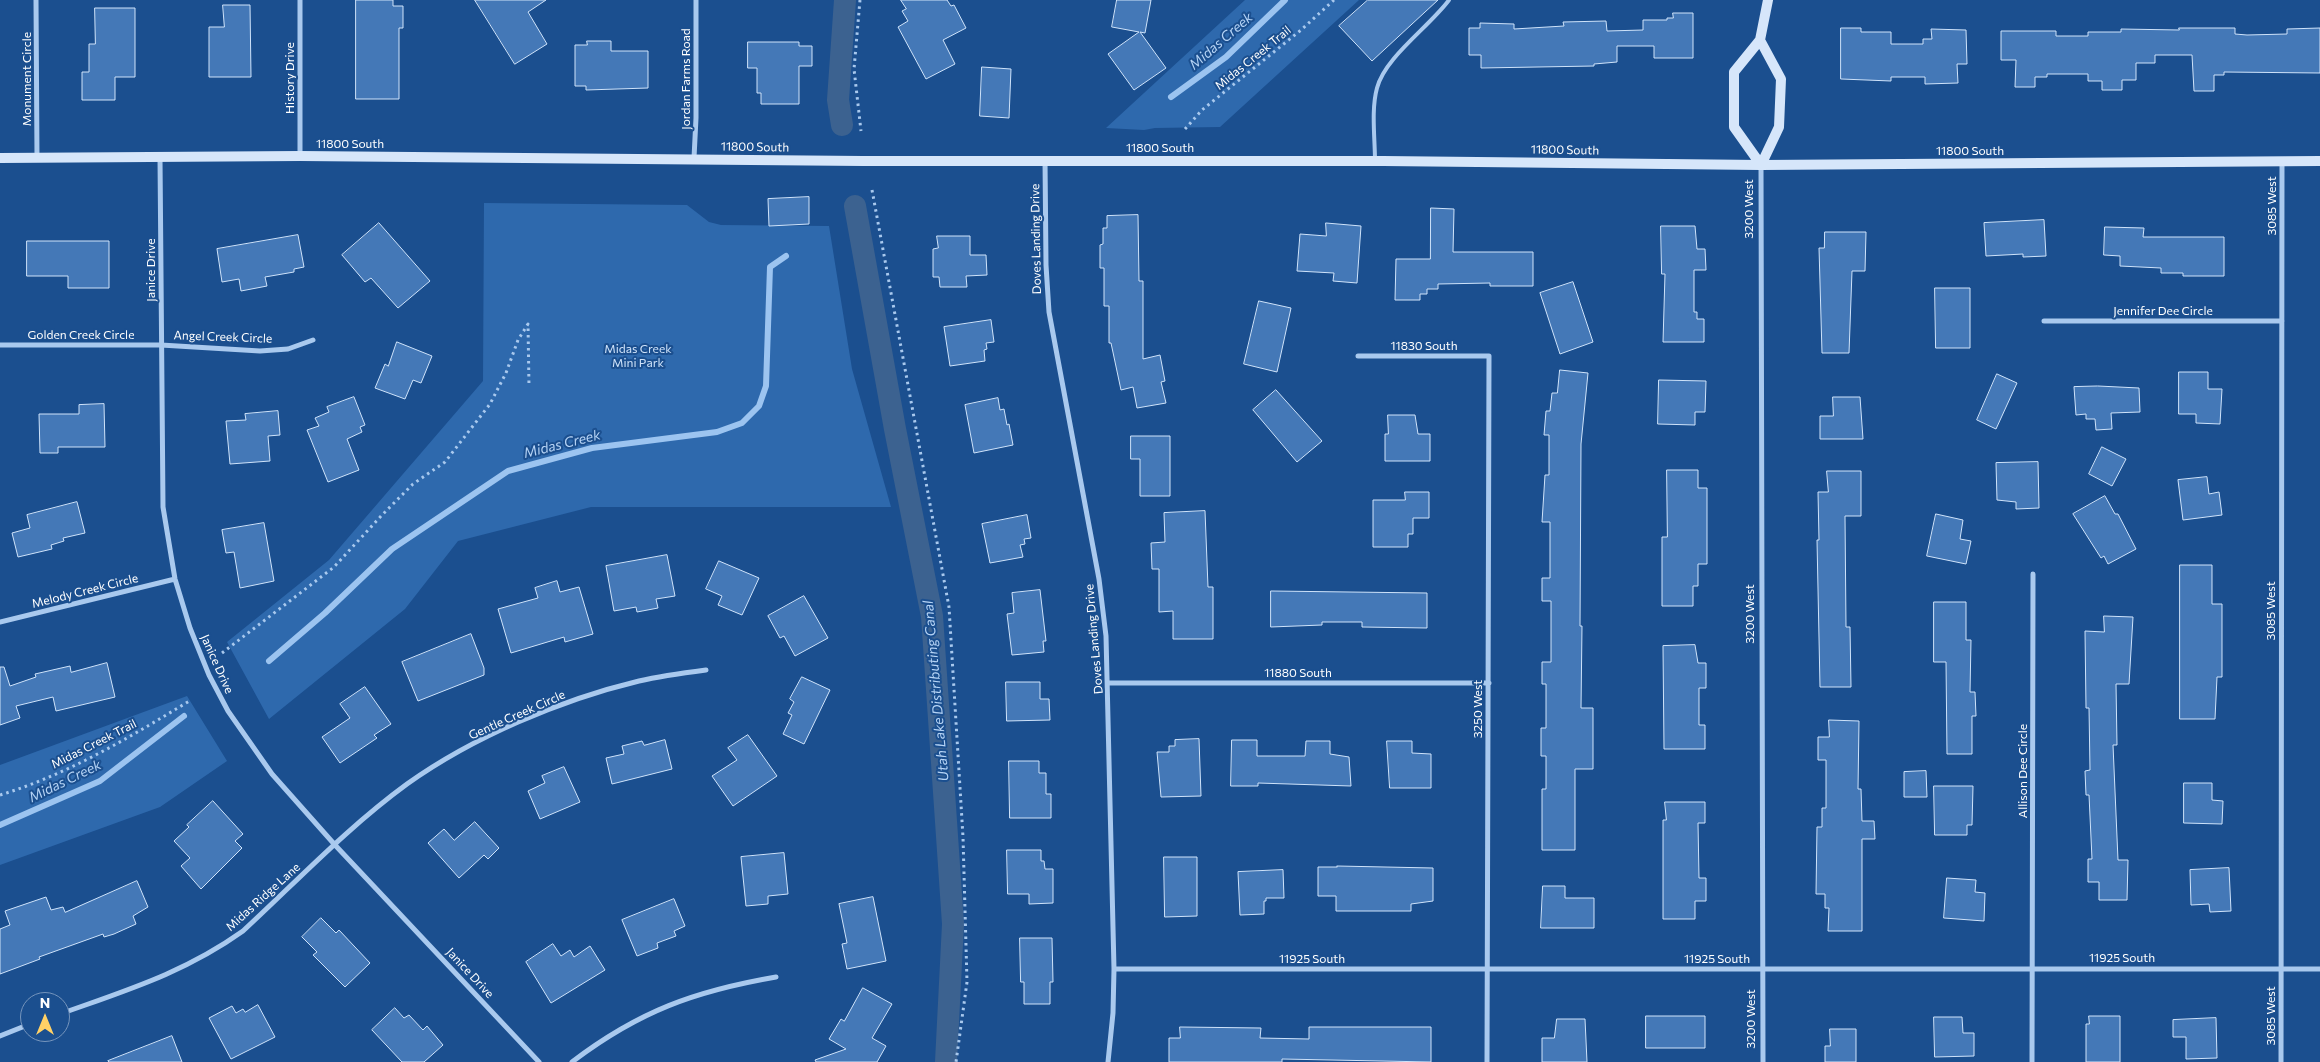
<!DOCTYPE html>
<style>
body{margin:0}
#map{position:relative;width:2320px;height:1062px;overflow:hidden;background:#1b4f8f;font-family:Commissioner,sans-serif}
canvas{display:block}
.north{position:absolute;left:20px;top:992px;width:50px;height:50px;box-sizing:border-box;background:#1b4f8f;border:1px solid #7695bc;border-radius:50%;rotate:0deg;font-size:14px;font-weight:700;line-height:20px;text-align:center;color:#fff}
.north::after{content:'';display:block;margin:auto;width:18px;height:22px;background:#ffd166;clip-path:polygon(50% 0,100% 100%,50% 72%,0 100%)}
</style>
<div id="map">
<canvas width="2320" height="1062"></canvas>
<div class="north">N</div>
</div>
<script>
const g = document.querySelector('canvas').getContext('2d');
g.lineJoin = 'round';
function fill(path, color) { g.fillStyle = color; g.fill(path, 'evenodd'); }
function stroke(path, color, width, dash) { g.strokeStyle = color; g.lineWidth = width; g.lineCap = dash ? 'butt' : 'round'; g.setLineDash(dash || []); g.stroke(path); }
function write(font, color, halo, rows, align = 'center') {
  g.font = font + ' Commissioner,sans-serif'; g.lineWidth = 4; g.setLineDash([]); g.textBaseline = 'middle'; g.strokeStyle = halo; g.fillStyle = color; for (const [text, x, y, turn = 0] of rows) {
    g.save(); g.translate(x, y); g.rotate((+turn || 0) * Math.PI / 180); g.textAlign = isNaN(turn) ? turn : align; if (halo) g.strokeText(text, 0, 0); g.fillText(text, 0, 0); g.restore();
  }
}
fill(new Path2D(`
 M1245,0H1359L1220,127L1155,128L1144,130L1106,128Z
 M484,203L687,205L709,222L721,225L829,226L852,369L891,507H591L458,541L405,609L269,719L227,642L329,560L483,381Z
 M187,696L227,761L160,807L0,865V765Z`), '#2e69ad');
stroke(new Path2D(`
 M1171,97L1226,57L1285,0
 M269,661L325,613L392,549L508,471L592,448L717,432L742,423L759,406L766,386L770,267L786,256
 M0,825L100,781L184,716`), '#9cc4f0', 6);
stroke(new Path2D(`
 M842,125L838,100L845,0
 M855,206L895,429L932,616L953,924L946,1062`), '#3c6290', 22);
const building = new Path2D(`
 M356,0H393V6H403V28H399V99H356Z
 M475,0H546L528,12L547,44L515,64Z
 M901,0H947L951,6L954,5L966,28L943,40L955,64L926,79L898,27L908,21L902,11L906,9Z
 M1117,0H1151L1145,33L1140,32L1166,68L1134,90L1108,54L1139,32L1112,27Z
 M1368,0H1438L1372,61L1339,26Z
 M223,5H250L251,77H209V27H224Z
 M95,8H135V77H115V100H82V72H89V44H95Z
 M1673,13H1693V58H1654V46H1617V62L1594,64V66L1481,68V55H1469V28H1480V23L1514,24V29L1564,26L1563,22L1606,21L1607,31L1643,30V20H1667V18H1673Z
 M1841,28H1861V32H1891V44H1923V39H1932L1931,29L1966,30L1967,64H1957L1958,83L1925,84V77H1891V81L1841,79Z
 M2179,28H2235V34L2247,35L2287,34V29L2320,28V73L2224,72V75H2214V91H2194L2192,55H2155V63H2136V80H2122V90H2102V81H2088V74H2047V77H2035V87H2015L2016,60H2001V31H2056V36H2088V32H2121V29L2179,30Z
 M587,41H611V51H648V88L586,90V86H575V45H587Z
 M748,42H799V46H812V66H799V104H761V93H757V68H748Z
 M982,67L1011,69L1009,118L980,116Z
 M809,197V224L769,226L768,199Z
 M1431,208L1454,209L1453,252H1533V286H1490V283L1438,284V289H1427V294H1420V300H1395L1396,259H1430Z
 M1138,215L1139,281H1143V359L1160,355L1165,381L1161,382L1166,403L1137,408L1133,387L1121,390L1111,343H1109V306H1104V268H1100V245L1103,244V228H1107V216Z
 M2044,220L2046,256L2023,257V254L1986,256L1984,223Z
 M379,223L430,281L398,308L371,278L365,282L342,255Z
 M1326,223L1361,226L1357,283L1333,281L1334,273L1297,271L1300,234L1326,236Z
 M1661,226H1695L1697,249H1705L1706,270H1694V312H1697V319H1704V342H1663L1665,274H1662Z
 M2105,227L2144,228L2143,237H2224V276H2183V273H2161V268L2120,266V256L2104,255Z
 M1825,232H1866L1865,271H1852L1849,353H1822L1819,248H1824Z
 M298,235L304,267L294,269V272L265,277L267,286L241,291L239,279L222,282L217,249Z
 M937,236H970V255H986L987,275L966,276L967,287H940L939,277H933V249L938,248Z
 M27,241H109V288H68V276H27Z
 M1573,282L1593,342L1560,354L1540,293Z
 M1935,288H1970V348H1936Z
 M1259,301L1291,308L1277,372L1244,364Z
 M991,320L994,342L986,343L987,349L984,350L985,361L950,366L944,327Z
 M397,342L432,356L421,383L413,380L405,399L375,388L385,364L388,366Z
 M1560,370L1588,373L1581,444L1580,626H1582L1581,708H1593V769H1575V850H1542V789H1546V756H1541V728H1546V684H1542V662H1551V601H1542V578H1550V522H1542L1545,475H1549V435H1544L1546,411H1550L1552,393H1557Z
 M2179,372H2208V389H2222L2220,424L2196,423V414H2179Z
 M1997,374L2017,383L1996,429L1977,420Z
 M1659,380L1706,381L1705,412H1695V425L1658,424Z
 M2098,386L2139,388L2140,412L2111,413L2112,429L2096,430L2095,419H2086V414L2076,415L2074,387Z
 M1276,390L1322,441L1297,462L1253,410Z
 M354,397L365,425L360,427L362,432L347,439L359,470L328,482L307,430L319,426L315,418L329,412L327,407Z
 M1833,397H1860L1863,439H1820V416H1833Z
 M998,398L1000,410L1004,409L1007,425L1009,424L1013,445L974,453L965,405Z
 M104,404L105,447H58V453H40L39,414H79V405Z
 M278,411L280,435L268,436L270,461L230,464L226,421L246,420L245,414Z
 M1388,415H1415L1418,434H1430V461H1385V434H1388Z
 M1131,436H1170V496H1140V459H1131Z
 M2102,447L2126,459L2112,486L2089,474Z
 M2038,462L2039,508L2016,509V502L1997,500L1996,463Z
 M1667,470H1698V488H1707V564H1698V586H1693V606H1662V537H1667Z
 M1827,471H1861V516H1845L1846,627H1850L1851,687H1820L1817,540H1819L1818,492H1828Z
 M2207,477L2209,494L2219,492L2222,515L2183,520L2178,480Z
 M1405,492H1429V518H1413V534H1408V547H1373V500H1405Z
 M2105,496L2115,514H2118L2136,549L2108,564L2104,556L2101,558L2073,514Z
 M77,502L85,533L63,538L64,541L51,545L52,549L18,557L12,533L30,528L27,515Z
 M1205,511L1208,587H1213V639H1173V611L1159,612V569H1152L1151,543L1165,542L1164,513Z
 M1936,514L1963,520L1960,539L1971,541L1966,564L1927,556Z
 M1027,515L1031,538L1024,539L1025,544L1020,545L1023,557L990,563L982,524Z
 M264,523L274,581L240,588L234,552L226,553L222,530Z
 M667,555L675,596L656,599L658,608L637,612L636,607L614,611L606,566Z
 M719,561L759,578L742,615L718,605L722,596L706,589Z
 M2180,565H2212V604H2222V677H2217L2215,719H2180Z
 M557,581L560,592L579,587L593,634L565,642L564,637L511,653L498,609L538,598L535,588Z
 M1040,590L1046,641H1043L1044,652L1012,655L1007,614L1014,613L1012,593Z
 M1271,591L1427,593V628L1362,627V622H1322V625L1271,627Z
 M804,596L828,638L795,656L784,636L780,638L768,616Z
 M1934,602H1966V640H1971L1970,692H1975L1976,716H1972V754H1947L1946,662H1934Z
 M2104,616L2133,617L2129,684H2116L2117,745H2113L2118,860H2128L2127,900H2099V882H2088V859H2092L2089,795H2086L2085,771L2090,770L2089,708H2086L2085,631L2104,632Z
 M471,634L484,668V675L418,701L402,662Z
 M1695,645L1698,663H1706V688H1699V725H1705V749H1664L1663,646Z
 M107,663L115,697L56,711L53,697L16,706L20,718L0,725V667H4L10,686L36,677L35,674L70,666L71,672Z
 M802,677L830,690L804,744L783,734L792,715L788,713L794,702L790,699Z
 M1006,682H1040V699H1049L1050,720L1007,721Z
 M365,687L391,724L374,735L377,738L340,763L322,737L350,718L340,704Z
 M1829,720L1859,721L1858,789H1861L1862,821H1874L1875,839H1862V931H1828L1829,908H1825V894H1816L1817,827H1822V808H1826V760H1818V737H1829Z
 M748,735L777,776L733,806L712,776L737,760L728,748Z
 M1199,739L1201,796L1161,797L1157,752H1169V746H1175V740Z
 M665,740L672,769L612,784L606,758L624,754L622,746L642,741L644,745Z
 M1232,740H1257V756H1305L1306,741H1330V754L1349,757L1351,786L1258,783V786H1231Z
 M1387,741H1412V753L1431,754V788H1390Z
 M1009,761H1039V773H1046V794H1051V818H1010Z
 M564,767L580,802L540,819L528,791L545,783L542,776Z
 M1926,771L1927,797H1904V772Z
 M2184,783H2212V800L2223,801L2222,824L2184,823Z
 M1934,786H1973L1972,825H1967V835H1935Z
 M213,801L243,834L235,841L242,848L201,889L181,866L190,858L174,841L189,827L187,825Z
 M1665,802H1705V823H1698L1699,878H1706V901H1695V919H1663V820H1666Z
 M475,822L499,848L488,859L484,855L459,878L428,843L444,829L454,840Z
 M1007,850H1041V861H1044L1045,869H1053V903L1029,904V894H1008Z
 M784,853L788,894L768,896V904L746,906L741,857Z
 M1164,857H1197V916L1165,917Z
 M1337,866L1433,868V901L1411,904V911H1336V896H1318V867H1337Z
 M2229,868L2231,911L2210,912L2209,904L2191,905L2190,870Z
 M1283,870L1284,898H1266V901H1264V914L1240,915L1238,872Z
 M1947,878L1976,880L1975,892L1985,893L1984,921L1944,918Z
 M137,881L148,907L133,916L136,924L114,934L104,937L103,934L39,957L40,959L0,974V929L10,925L5,911L46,897L51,910L63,907L65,912Z
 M1543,886H1565V898H1594V928H1541Z
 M873,897L886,961L847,969L842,944L847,943L839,904Z
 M674,899L685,926L674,931L676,936L657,943L658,948L637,956L622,920Z
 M321,918L336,933L339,930L370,963L345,987L313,955L317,952L302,937Z
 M1020,938H1052L1053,982H1050V1004H1024V982H1021Z
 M553,944L561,956L570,950L574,957L590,946L605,970L551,1003L526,962Z
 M863,988L892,1004L872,1038L886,1046L877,1062H816L815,1060L846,1049L829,1039L841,1019L844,1021Z
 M258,1005L275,1037L231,1059L209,1018L232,1006L236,1013L243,1009L245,1012Z
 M395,1008L404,1018L409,1015L423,1030L427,1026L443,1045L424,1062H402L372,1030Z
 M1646,1016H1705V1048H1646Z
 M2089,1016H2120V1062H2086V1024H2089Z
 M1934,1017H1962L1963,1033H1974V1056L1935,1057Z
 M2216,1018L2217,1058L2186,1059V1037H2173V1020Z
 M1557,1019H1585L1587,1062H1542V1038H1554Z
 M1180,1027L1261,1028L1260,1038L1309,1039V1027H1431V1062L1282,1059V1062H1169V1038H1180Z
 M1830,1029H1856V1062H1825V1046H1830Z
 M172,1036L182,1062H109L108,1061Z`);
fill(building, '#4478b7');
stroke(building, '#cfe3fa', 1);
stroke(new Path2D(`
 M860,0L854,69L861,131
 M1185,129L1202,110L1301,30L1334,0
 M872,190L949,607L963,837L967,982L956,1062
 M222,653L334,567L382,515L413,484L445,462L490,404L506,373L518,340L528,324L529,387
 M0,795C69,774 130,737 191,700`), '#a9c9ee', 3, [2.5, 4]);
stroke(new Path2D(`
 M1375,161C1375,138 1371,110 1377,88C1385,57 1429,27 1449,0`), '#a9c9ee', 4);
stroke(new Path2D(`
 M36,0L37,157
 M300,0V156
 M160,158L163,507L175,579L190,628L209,675L228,711L272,774L335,845L539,1062
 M694,158L696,118V0
 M1045,160L1046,265L1049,312L1099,579L1106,636L1114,969L1113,1013L1108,1062
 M1761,165L1763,1062
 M2044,321H2282
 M0,345H161L260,351L288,349L313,340
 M1358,356H1489L1487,1062
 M0,622L175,579
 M1108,683H1489
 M1114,969H2320
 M60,1014C127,990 184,973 243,931C297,881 348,827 407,784C473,737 560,700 639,681C661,676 683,673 706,670
 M0,1036L30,1024
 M572,1062C639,1011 695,991 776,977
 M2032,1062L2033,574
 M2281,1062L2282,161`), '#a9c9ee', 5);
stroke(new Path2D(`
 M1760,40L1781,79L1779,127L1761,165L1734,127V72L1760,40L1768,0
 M0,158L300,156L863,161H1383L1761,165L2320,161`), '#d6e6fa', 10);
write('12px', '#fff', '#1b4f8f', [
 ["Midas Creek Trail",1253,58,-39],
 ["History Drive",290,78,-90],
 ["Monument Circle",27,79,-90],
 ["Jordan Farms Road",686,79,-90],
 ["11800 South",350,144],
 ["11800 South",755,147,1],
 ["11800 South",1160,148],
 ["11800 South",1565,150,1],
 ["11800 South",1970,151],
 ["3085 West",2272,206,-90],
 ["3200 West",1749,209,-90],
 ["Doves Landing Drive",1036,239,-91],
 ["Janice Drive",151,270,-90],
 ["Jennifer Dee Circle",2163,311],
 ["Golden Creek Circle",81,335],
 ["Angel Creek Circle",223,337,2],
 ["11830 South",1424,346],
 ["Melody Creek Circle",85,591,-14],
 ["3085 West",2271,611,-90],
 ["3200 West",1750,614,-90],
 ["Doves Landing Drive",1094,639,-95],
 ["Janice Drive",217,664,66],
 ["11880 South",1298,673],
 ["3250 West",1478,709,-90],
 ["Gentle Creek Circle",517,715,-24],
 ["Midas Creek Trail",94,744,-27],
 ["Allison Dee Circle",2023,771,-90],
 ["Midas Ridge Lane",263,897,-42],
 ["11925 South",2122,958],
 ["11925 South",1312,959],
 ["11925 South",1717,959],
 ["Janice Drive",470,973,47],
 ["3085 West",2271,1016,-90],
 ["3200 West",1751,1019,-90]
]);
write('12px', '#cfe3fa', '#1b4f8f', [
 ["Midas Creek",638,349],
 ["Mini Park",638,363]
]);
write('italic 14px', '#b5d3f5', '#1b4f8f', [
 ["Midas Creek",1221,41,-41],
 ["Midas Creek",562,444,-14],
 ["Utah Lake Distributing Canal",936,691,-95],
 ["Midas Creek",65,781,-26]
]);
</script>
